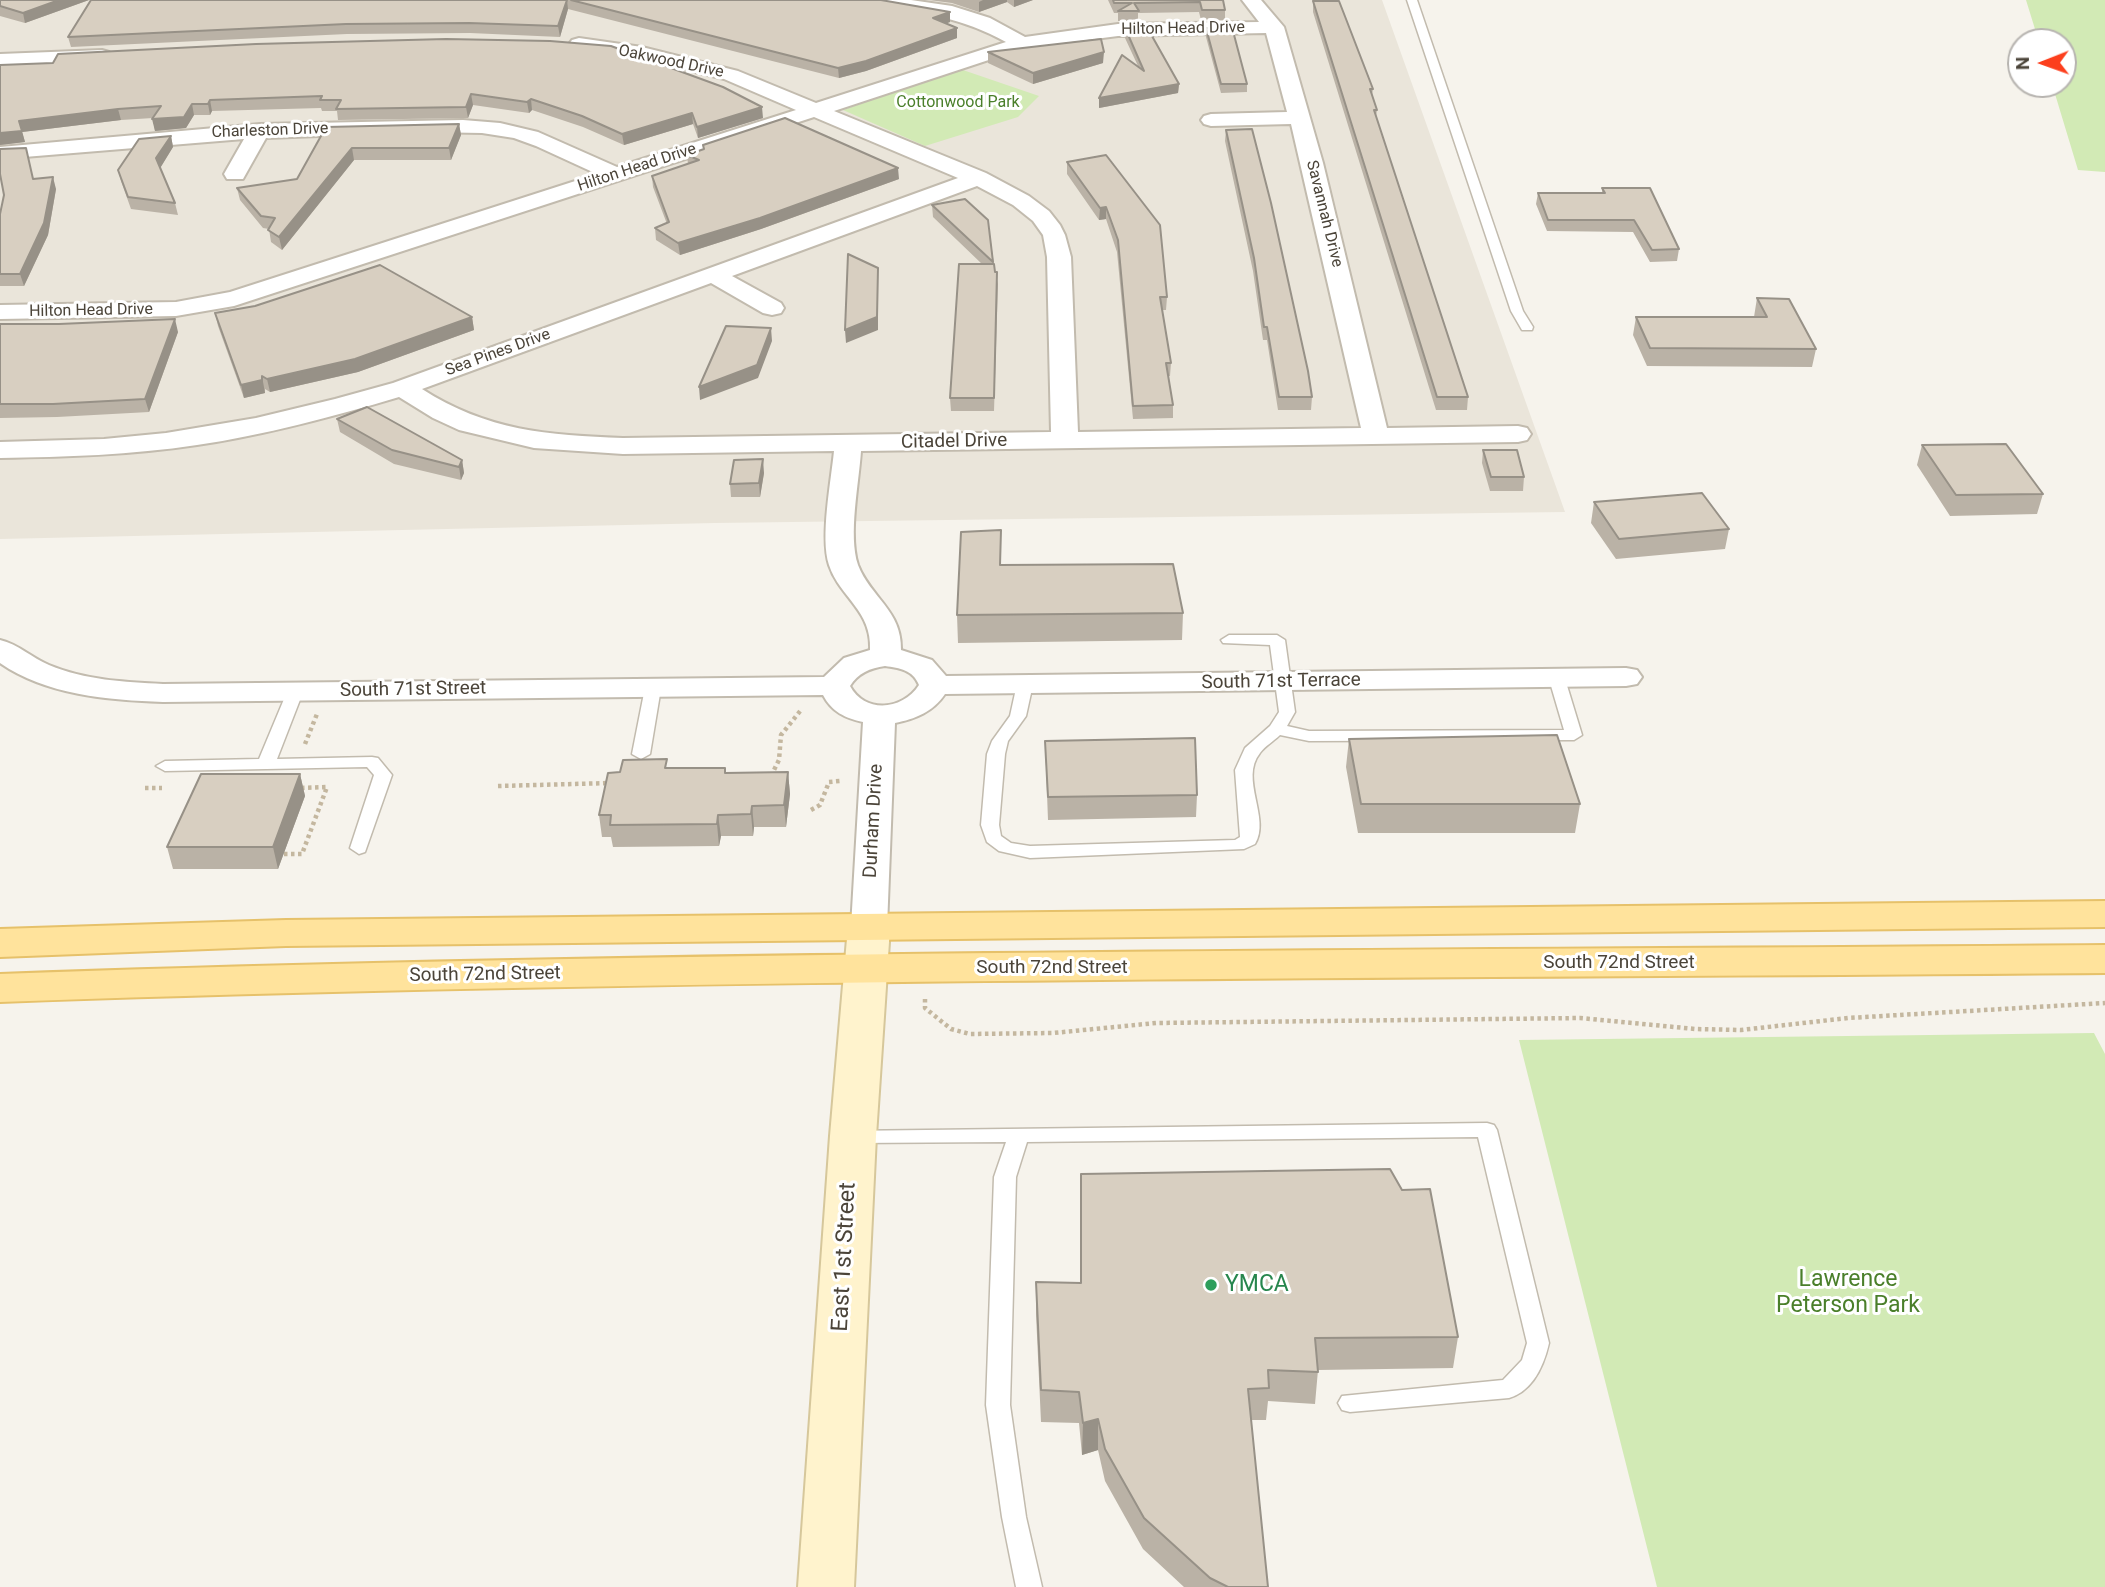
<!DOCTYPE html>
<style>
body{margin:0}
#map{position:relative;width:2105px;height:1587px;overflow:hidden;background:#f6f3ec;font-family:Roboto,sans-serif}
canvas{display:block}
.north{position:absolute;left:2007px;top:28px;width:70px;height:70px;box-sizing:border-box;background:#fff;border:2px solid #b7b4b0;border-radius:50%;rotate:269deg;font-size:19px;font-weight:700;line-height:28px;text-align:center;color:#4b4439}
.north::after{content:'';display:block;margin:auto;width:24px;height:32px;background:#fc3f1d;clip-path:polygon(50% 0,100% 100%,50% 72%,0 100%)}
</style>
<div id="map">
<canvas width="2105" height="1587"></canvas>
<div class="north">N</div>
</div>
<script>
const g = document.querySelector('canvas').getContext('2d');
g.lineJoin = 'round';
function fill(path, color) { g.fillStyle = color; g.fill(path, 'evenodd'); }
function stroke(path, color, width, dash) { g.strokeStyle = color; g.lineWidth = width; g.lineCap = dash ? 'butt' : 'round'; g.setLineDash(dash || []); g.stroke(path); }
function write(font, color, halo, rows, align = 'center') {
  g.font = font + ' Roboto,sans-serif'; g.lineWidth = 6; g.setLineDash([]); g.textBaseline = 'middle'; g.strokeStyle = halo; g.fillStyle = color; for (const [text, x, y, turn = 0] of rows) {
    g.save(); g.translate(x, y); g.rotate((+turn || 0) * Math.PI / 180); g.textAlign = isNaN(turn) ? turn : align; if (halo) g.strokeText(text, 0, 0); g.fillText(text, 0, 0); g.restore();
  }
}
fill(new Path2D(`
 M0,0H1382L1565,512L715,523L0,539Z`), '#eae5da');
fill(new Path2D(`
 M2026,0H2105V172L2078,170L2052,84H2063V42H2039Z
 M960,69L1039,96L1018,117L925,146L843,110Z
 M2094,1033L2105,1054V1587H1657L1519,1040Z`), '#d2eab5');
const service = new Path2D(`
 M1407,0H1417L1523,311L1533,327L1532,330H1522L1511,311Z
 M1229,635H1277L1285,640L1295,712L1287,726L1309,731L1564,730L1549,679L1557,674L1565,679L1582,735L1574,740L1309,741L1280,735C1274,741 1265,746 1260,753C1239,779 1271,818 1255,844L1244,849L1030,858L999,851L987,842L981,825L987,754L992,741L1010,716L1017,684L1025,679L1033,684L1026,716L1008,741L1005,754L999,825L1001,836L1011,843L1030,846L1235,840L1240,837L1235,770L1245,748L1270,726L1279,712L1270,645L1223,643L1221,640Z
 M653,683L661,688L650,754L641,759L632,754L645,688Z
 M295,687L303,692L277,759L372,757L378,758L392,775L365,852L359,854L350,848L374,775L367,767L165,771L156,766L165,761L259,759L287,692Z
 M1487,1123L1494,1125L1497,1130L1549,1343C1544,1365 1533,1391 1509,1398L1350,1412L1342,1410L1338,1403L1342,1396L1503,1380L1522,1360L1527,1343L1478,1137L1027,1142L1016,1177L1010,1405L1026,1517L1042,1587H1016L1002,1517L986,1405L994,1177L1006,1142L853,1143L846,1141L843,1136L846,1131Z`);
const minor = new Path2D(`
 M865,0H911L952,6L990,18L1025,37L1118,24L1259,22L1242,0H1261L1284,27L1323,163L1387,428L1518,426L1527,428L1531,434L1527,440L1518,442L861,451C859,483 848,535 858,565C870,597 902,610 901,650L932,660L946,676L1626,668L1637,670L1642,677L1637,684L1626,686L945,694C933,712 915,719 895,723L887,927L882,935L869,939L856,935L851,927L863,722C845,718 832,712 823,695L163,702C108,700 46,695 0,663V640C18,644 32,658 49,665C85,680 124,682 163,684L824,677L844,658L870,650C872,610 840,598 829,565C820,538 831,481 834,451L623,454L534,448L459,430L433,418L399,397C332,417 265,435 197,445C131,455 66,457 0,458V442L104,439L166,433L256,418L335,399L393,383L958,178L814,117L234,306L176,316L0,319V305L176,302L230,292L597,174L536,146L514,138L482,133L426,132L266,138L243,179H227L224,174L244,139L0,159V147L260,124L463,120L500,123L538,132L617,167L796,110L724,79L642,59L572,48L569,44L572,40L579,38L642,47L738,71L816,103L1006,42C960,17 925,13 874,6ZM1266,33L1287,112L1211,114L1204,116L1201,120L1204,124L1211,126L1291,124L1361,428L1078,432L1071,257L1065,235L1060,225L1049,211L1029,196L986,173L834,111L1025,48L1118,36ZM977,186L1013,205L1033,221L1043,235L1047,257L1051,432L623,438C548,435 487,431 422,389L711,283L763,313L772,315L781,313L784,308L781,303L732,276ZM885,666C900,668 913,670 919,685C903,710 865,714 850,686C858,673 870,668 885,666Z
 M102,50L109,52L112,56L109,60L0,66V54Z`);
const secondary = new Path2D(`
 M869,914L884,918L890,927L876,1136L854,1587H798L830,1136L848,927L854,918Z`);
const primary = new Path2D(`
 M2105,901V927L286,946L0,957V929L286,920Z
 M2105,945V973C1403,979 701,977 0,1002V974C701,949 1403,951 2105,945Z`);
stroke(service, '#c2bbae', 3);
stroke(minor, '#c2bbae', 4);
stroke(secondary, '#d6c79b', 4);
stroke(primary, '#e6c16a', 4);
stroke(new Path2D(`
 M305,744L317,714
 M771,776L779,760L781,735L801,710
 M498,786L611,783
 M145,788H162
 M811,810L820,805L829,782L840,781
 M284,854H302L327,787L299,788
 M925,999V1008L951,1029L970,1034L1053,1033L1156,1023L1580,1018L1695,1029L1741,1030L1848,1018L2105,1003`), '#c4b79f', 4.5, [3.5, 3.5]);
fill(service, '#fff');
fill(minor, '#fff');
fill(secondary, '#fff3cd');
fill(primary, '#ffe39c');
fill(new Path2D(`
 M0,0H89L25,23L0,16Z
 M91,0H881L950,12V22L947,23L957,38L866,71L839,78L568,9L560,37L470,33L347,34L71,47L68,37Z
 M929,0H1033L1014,7L1007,2L979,12L952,3Z
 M1108,0H1223L1225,10V20H1201L1199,12L1138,13V21H1118V13H1114Z
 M1313,1L1373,89L1372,95L1377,110L1376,116L1468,397L1467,410H1436L1313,12Z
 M1206,28L1247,84V92L1221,93L1206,37Z
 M1126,30L1179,84L1178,93L1099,108L1138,66L1125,38Z
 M988,52L1103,63L1033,84L988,63Z
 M58,54L763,118L698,138L693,124L624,145L583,127L532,110L529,113L473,105L468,118L338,120L337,111H322L321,108L212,111L210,115H194L186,128L155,131L153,118L121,120L22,132L25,142L0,145Z
 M459,124L461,135L451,160H354L282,250L271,242L269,229L263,228L240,200L237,188L297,179L326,127Z
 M1226,130L1312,397L1311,410H1278L1267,340H1263L1253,271L1225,141Z
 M171,136L173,147L160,168L175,203L178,215L131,209L121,181L118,170Z
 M703,145L899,179L761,229L680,255L656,240L655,228L667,224L653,187L652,176L688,164L687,155L703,149Z
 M1106,155L1167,297L1166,310H1162L1171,363L1170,376H1168L1173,405V418L1133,419L1117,252L1106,219L1099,220L1067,174V162Z
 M34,179L56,189L48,235L24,286H0V214L4,195Z
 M1602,188L1679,249L1677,261L1650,262L1633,232L1547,231L1536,204L1538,193H1602Z
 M932,205L988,220L995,272L998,284L994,411H951L950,398L982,264L933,217Z
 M1757,298L1816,349L1812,367L1647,366L1633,335L1636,317H1754Z
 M215,313L472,317L474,330L358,372L270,392L265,389V393L244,398L218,326Z
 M0,324L178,332L149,412L57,417L0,418Z
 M337,419L462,460L464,473L461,480L394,464L340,432Z
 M1922,445L2043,494L2037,514L1950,516L1917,465Z
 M1483,450L1524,477L1523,491H1490L1482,463Z
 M764,473L760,497H731L730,484Z
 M1594,502L1729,529L1725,549L1616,559L1591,523Z
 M1001,565L1183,613L1182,640L958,643L957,615Z
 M1349,739L1580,804L1575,833H1358L1346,767Z
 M1045,741L1197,795L1196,817L1048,820Z
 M668,768H725L726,773L788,772L790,794L786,827H754L753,836H721L719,846L613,847L611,837H602L599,815L620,772Z
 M300,774L305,796L278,869H173L167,847Z
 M1036,1282L1458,1337L1453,1368L1318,1370L1315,1404L1268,1401L1266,1420H1251L1268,1587H1184L1143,1549L1105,1481L1098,1450L1082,1455L1079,1423L1041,1422L1036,1314Z`), '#bab2a6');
fill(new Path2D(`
 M59,0H89L25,23L23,13Z
 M567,0L568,9L560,37L558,26Z
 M983,0H1007V2L979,12V2Z
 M1014,0H1033L1014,7Z
 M950,12V22L934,28L933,18Z
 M957,28V38L866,71L839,78L838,68Z
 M1104,52L1103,63L1033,84V73Z
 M1179,84L1178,93L1099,108V98Z
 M471,94L473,105L468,118L466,107Z
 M531,99L532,110L529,113L527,102Z
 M210,100L212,111L210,115L208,104Z
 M192,104L194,115L186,128L155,131L152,119Z
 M762,107L763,118L698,138L697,127Z
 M118,109L121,120L22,132L19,121Z
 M692,113L693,124L624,145L622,134Z
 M459,124L461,135L451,160L449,148Z
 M22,131L25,142L0,145V133Z
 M171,136L173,147L159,170L156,158Z
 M352,148L354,160L282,250L279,237Z
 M898,168L899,179L761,229L680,255L678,243Z
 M53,177L56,189L48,235L24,286L20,274Z
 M1106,207V219L1099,220L1100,208Z
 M878,268V330L846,343L845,330Z
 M472,317L474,330L358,372L270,392L267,379Z
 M175,319L178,332L149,412L145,399Z
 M771,328L772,341L758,378L700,400L699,387Z
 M262,376L265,393L244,398L241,385Z
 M763,459L764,473L760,497L759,483Z
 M462,460L464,473L461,480L459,467Z
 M788,772L790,794L786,827L784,805Z
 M300,774L305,796L278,869L273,847Z
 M752,806L754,827L753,836L751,814Z
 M718,815L721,836L719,846L717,824Z
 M1098,1419V1450L1082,1455L1083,1423Z`), '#979187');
const building = new Path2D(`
 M0,0H59L23,13L0,6Z
 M91,0H567L558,26L469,23L346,24L68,37Z
 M571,0H881L950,12L933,18L957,28L866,61L838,68Z
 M1113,0H1223L1225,10H1202L1200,2L1134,3L1139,11H1118L1132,3H1114Z
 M1313,1H1339L1346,19L1373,89H1370L1377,110H1374L1468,397H1437Z
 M1206,28H1230L1233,31L1247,84H1221Z
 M1148,29L1179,84L1099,98L1122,55L1144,71L1126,30Z
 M446,39L550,41L611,46L723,87L762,107L697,127L692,113L622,134L582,116L531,99L527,102L471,94L466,107L336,109L341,100H320L322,96L210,100L208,104H192L184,117L152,119L161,106L118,109L19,121L22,131L0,133V65L53,63L58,54L256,44Z
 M1101,39L1104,52L1033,73L988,52Z
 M785,118L898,168L760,218L678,243L655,228L669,222L652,176L699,160L687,155L704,149L703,145Z
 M459,124L449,148H352L279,237L268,230L275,218L261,216L237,188L297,179L326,127Z
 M1252,129L1271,203L1308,371L1312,397H1279L1267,327H1264L1254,258L1226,130Z
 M171,136L156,158L175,203L128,197L118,170L139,139Z
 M26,148L33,179L53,177L44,223L20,274H0V214L4,195L0,174V149Z
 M1106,155L1160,225L1167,297H1160L1171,363H1166L1173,405L1133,406L1118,240L1106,207L1100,208L1067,162Z
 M1602,188H1650L1679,249L1652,250L1634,220H1548L1538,193H1605Z
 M965,199L988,220L993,262L932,205Z
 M848,254L878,268L877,317L845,330Z
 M959,264H994L995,272H997L994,398H950Z
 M380,265L472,317L355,359L267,379L262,376V380L241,385L215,313L255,306Z
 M1757,298L1789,299L1816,349L1650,348L1636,317H1767Z
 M175,319L145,399L53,404H0V324H59Z
 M726,326L771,328L757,365L699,387Z
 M367,407L462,460L459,467L392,450L337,419Z
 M2006,444L2043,494L1956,495L1922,445Z
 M1483,450H1517L1524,477H1491Z
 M763,459L759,483L730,484L734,460Z
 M1702,493L1729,529L1619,539L1594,502Z
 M1001,530L1000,565L1173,564L1183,613L957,615L961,532Z
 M1557,735L1580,804H1361L1349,739Z
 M1195,738L1197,795L1048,797L1045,741Z
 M667,759L665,768H725V773L788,772L784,805L752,806L751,814L718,815L717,824L610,825L611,815H599L608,773L620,772L623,760Z
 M201,774H300L273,847H167Z
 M1390,1169L1402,1190L1430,1189L1458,1337L1315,1338L1318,1372L1268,1370L1269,1388L1248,1389L1268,1587H1228L1210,1578L1144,1518L1105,1449L1098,1419L1083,1423L1079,1392L1041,1390L1036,1282L1081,1283V1174Z`);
fill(building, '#d8cfc1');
stroke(building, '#979187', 2);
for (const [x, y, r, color] of [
 [1211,1285,7,"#2e9e5b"]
]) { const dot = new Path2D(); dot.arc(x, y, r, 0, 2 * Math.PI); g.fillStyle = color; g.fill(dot); stroke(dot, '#fff', 2.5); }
write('16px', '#4b4439', '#fff', [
 ["Hilton Head Drive",1183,29,-1],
 ["Oakwood Drive",671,62,12],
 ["Charleston Drive",270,131,-2],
 ["Hilton Head Drive",637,168,-18],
 ["Savannah Drive",1324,214,76],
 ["Hilton Head Drive",91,311,-1],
 ["Sea Pines Drive",498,353,-20]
]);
write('16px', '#4a7f2a', '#fff', [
 ["Cottonwood Park",958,103]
]);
write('19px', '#4b4439', '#fff', [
 ["Citadel Drive",954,442,-1],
 ["South 71st Terrace",1281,682,-1],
 ["South 71st Street",413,690,-1],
 ["Durham Drive",874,821,-87],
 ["South 72nd Street",1619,963],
 ["South 72nd Street",1052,968],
 ["South 72nd Street",485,975,-1]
]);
write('23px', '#4b4439', '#fff', [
 ["East 1st Street",845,1257,-87]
]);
write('23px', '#4a7f2a', '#fff', [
 ["Lawrence",1848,1280],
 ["Peterson Park",1848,1306]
]);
write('23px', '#27864d', '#fff', [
 ["YMCA",1225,1285]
], 'left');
</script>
